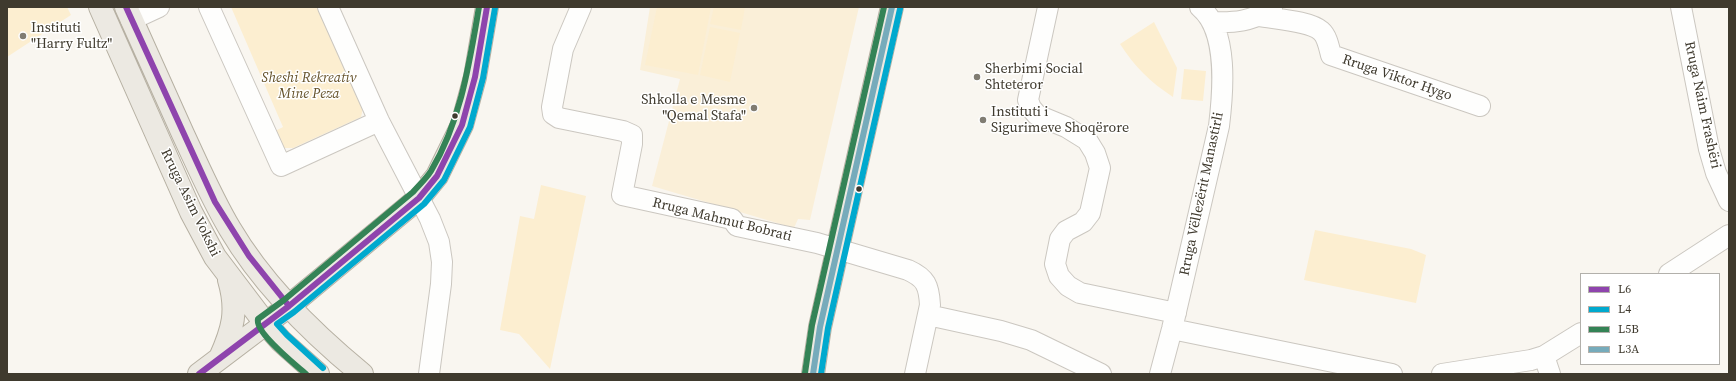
<!DOCTYPE html>
<meta charset="utf-8">
<style>
body{margin:0}
#map{position:relative;width:1736px;height:381px;overflow:hidden;background:#f9f6f0;font-family:"Source Serif 4",serif}
canvas{display:block}
.frame{position:absolute;inset:0;border:8px solid #3f3a2e;pointer-events:none}
.legend{position:absolute;left:1580px;top:273px;width:140px;height:92px;box-sizing:border-box;background:#fff;border:1px solid #b2b0ab;margin:0;padding:5px 7px;list-style:none;font-size:12px;color:#3f3a2e}
.legend li{display:flex;align-items:center;gap:8px;height:20px}
.legend b{width:20px;border:1px solid #b2b0ab}
</style>
<div id="map">
<canvas width="1736" height="381"></canvas>
<div class="frame"></div>
<ul class="legend">
<li><b style="height:5px;background:#8e44ad"></b>L6</li>
<li><b style="height:5px;background:#00a9ce"></b>L4</li>
<li><b style="height:5px;background:#348356"></b>L5B</li>
<li><b style="height:5px;background:#76abbb"></b>L3A</li>
</ul>
</div>
<script>
const g = document.querySelector('canvas').getContext('2d');
g.lineJoin = 'round';
function fill(path, color) { g.fillStyle = color; g.fill(path, 'evenodd'); }
function stroke(path, color, width, dash) { g.strokeStyle = color; g.lineWidth = width; g.lineCap = dash ? 'butt' : 'round'; g.setLineDash(dash || []); g.stroke(path); }
function write(font, color, halo, rows, align = 'center') {
  g.font = font + ' "Source Serif 4",serif'; g.lineWidth = 3; g.setLineDash([]); g.textBaseline = 'middle'; g.strokeStyle = halo; g.fillStyle = color; for (const [text, x, y, turn = 0] of rows) {
    g.save(); g.translate(x, y); g.rotate((+turn || 0) * Math.PI / 180); g.textAlign = isNaN(turn) ? turn : align; if (halo) g.strokeText(text, 0, 0); g.fillText(text, 0, 0); g.restore();
  }
}
fill(new Path2D(`
 M650,7H859L810,220L798,219L794,228L652,186L680,79L640,70Z`), '#faefd8');
fill(new Path2D(`
 M7,7H67L71,15L7,57Z
 M231,7H318L363,108L361,117L293,148H284L273,132L283,127Z
 M657,7H711L698,75L645,65Z
 M714,7H745L741,30L710,24Z
 M1154,22L1177,68L1173,97C1150,82 1135,67 1120,44Z
 M710,27L740,33L730,82L700,75Z
 M1184,69L1206,71L1203,101L1181,99Z
 M541,185L586,196L550,369L519,334L500,330L520,216L534,219Z
 M1315,230L1411,249L1426,255L1416,303L1304,280Z`), '#fceed0');
const minor = new Path2D(`
 M209,7L281,166L379,121
 M328,7L379,121L430,219L439,242L442,262L441,284L429,374
 M581,7L563,49L552,107L553,114L559,118L623,131L632,135V144L622,195L732,219L737,226L817,243L908,270C926,278 929,286 930,305L915,374
 M1048,7L1028,100L1031,108L1037,115L1066,127L1087,140L1095,153L1100,168L1090,213L1083,222L1066,231L1060,239L1055,264L1059,276L1068,286L1080,293L1176,313
 M1681,7L1709,149L1716,173L1729,201
 M1259,16C1275,19 1310,21 1321,31C1327,36 1329,47 1331,55L1480,106
 M131,20L159,7
 M1212,22C1238,23 1248,21 1272,10
 M1669,274L1729,235
 M928,315L1001,331L1031,340L1101,374
 M1172,329L1392,374
 M1544,356L1550,374
 M1160,374L1172,329L1219,126C1223,93 1229,31 1200,7
 M1442,374L1531,360L1544,356L1581,333`);
const major = new Path2D(`
 M100,7L191,212L215,257L265,323L281,341L318,374
 M126,7C145,49 164,92 183,134C198,166 212,199 230,229C263,285 312,333 362,374
 M220,358C233,329 238,311 229,280
 M199,374L289,306L419,198L437,176L462,125L475,77L487,7
 M813,374L820,327L892,7`);
stroke(minor, '#cbc7c0', 22);
stroke(major, '#b6b0a2', 24);
stroke(minor, '#fefefd', 20);
stroke(major, '#ece9e2', 22);
stroke(new Path2D(`
 M126,7L215,202L249,256L289,306
 M199,374L289,306L419,198L437,176L462,125L475,77L487,7`), '#8e44ad', 6);
stroke(new Path2D(`
 M323,368L287,335L277,324L294,312L424,204L444,180L470,127L483,78L495,8
 M821,374L828,328L900,9`), '#00a9ce', 6);
stroke(new Path2D(`
 M805,373L812,325L884,7
 M306,374C296,365 254,332 258,319L284,300L413,192C419,185 426,179 431,171C461,120 469,65 479,7`), '#348356', 6);
stroke(new Path2D(`
 M813,374L820,327L892,7`), '#76abbb', 6);
for (const [x, y, r, color] of [
 [23,36,4,"#807c72"],
 [977,77,4,"#807c72"],
 [754,108,4,"#807c72"],
 [455,116,3.5,"#3f3a2e"],
 [983,120,4,"#807c72"],
 [859,189,3.5,"#3f3a2e"]
]) { const dot = new Path2D(); dot.arc(x, y, r, 0, 2 * Math.PI); g.fillStyle = color; g.fill(dot); stroke(dot, '#fff', 1.5); }
write('14px', '#3f3a2e', '#fff', [
 ["Instituti",31,28],
 ["\"Harry Fultz\"",31,44],
 ["Sherbimi Social",985,69],
 ["Shteteror",985,85],
 ["Shkolla e Mesme",746,100,"right"],
 ["\"Qemal Stafa\"",746,116,"right"],
 ["Instituti i",991,112],
 ["Sigurimeve Shoqërore",991,128]
], 'left');
write('italic 14px', '#65522a', '#fff', [
 ["Sheshi Rekreativ",309,78],
 ["Mine Peza",309,94]
]);
write('14px', '#3f3a2e', '#fff', [
 ["Rruga Viktor Hygo",1397,78,19],
 ["Rruga Naim Frashëri",1702,105,78],
 ["Rruga Vëllezërit Manastirli",1202,194,-78],
 ["Rruga Asim Vokshi",190,203,64],
 ["Rruga Mahmut Bobrati",722,220,14]
]);
</script>
